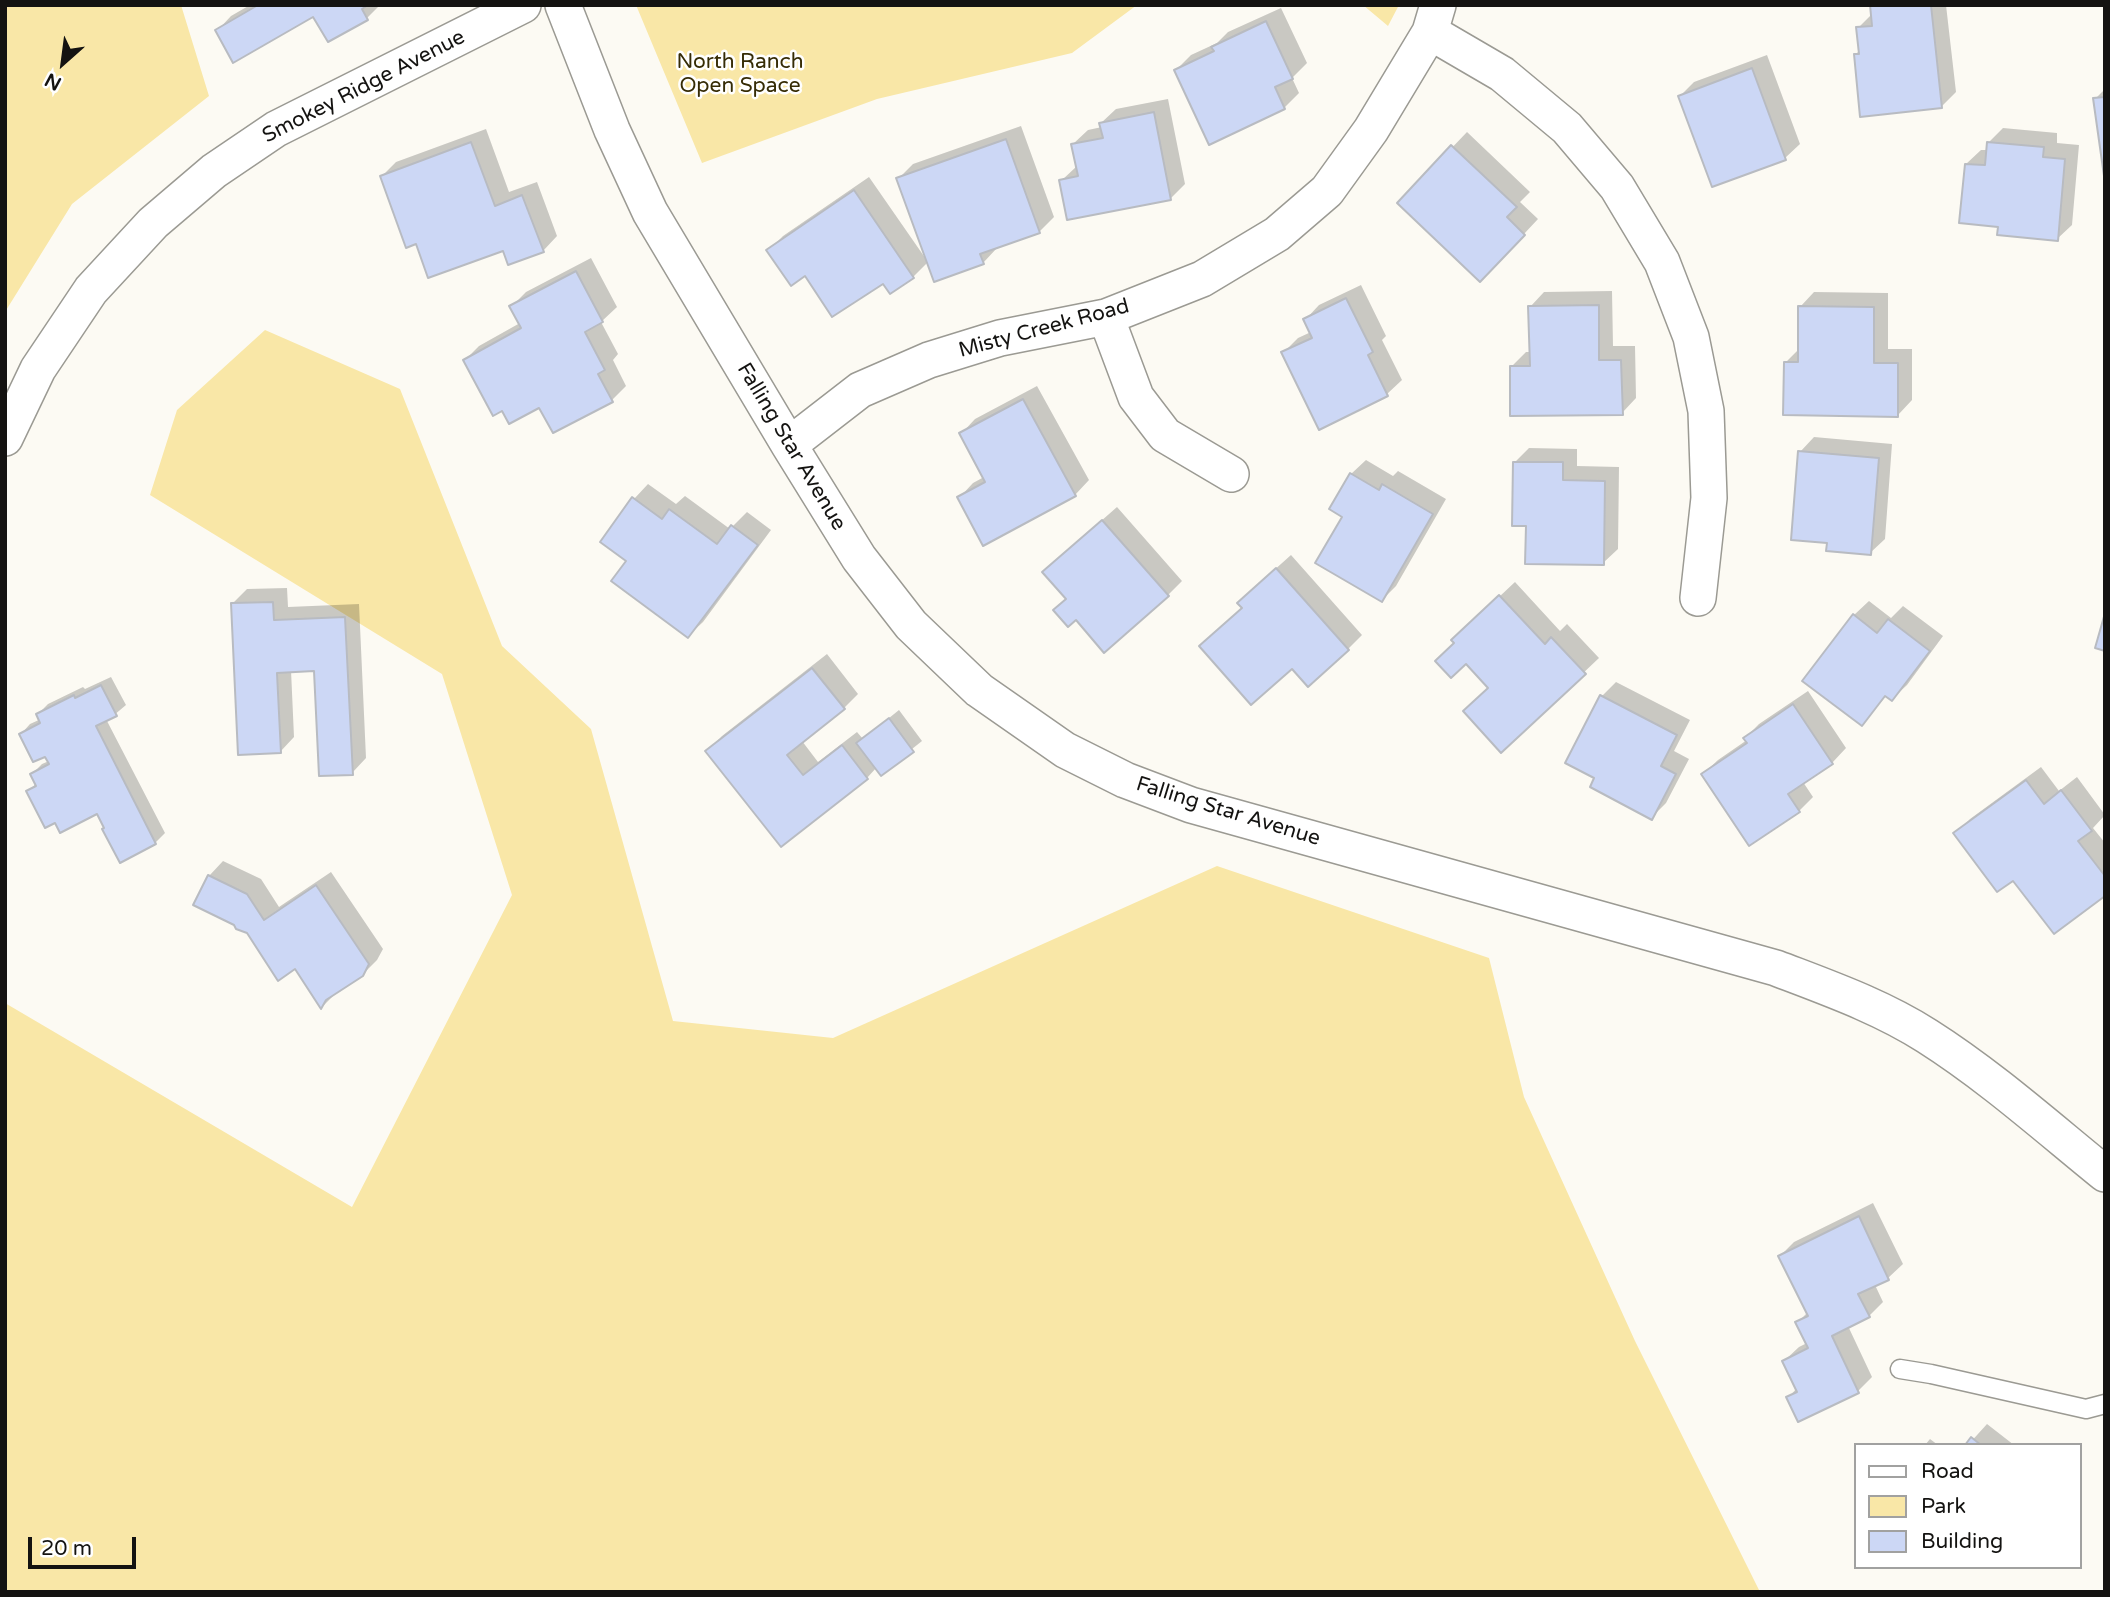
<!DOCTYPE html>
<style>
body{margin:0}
#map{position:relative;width:2110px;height:1597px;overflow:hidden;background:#fcfaf3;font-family:"Varela Round",sans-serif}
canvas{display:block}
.frame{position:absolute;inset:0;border:7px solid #141311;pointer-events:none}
.legend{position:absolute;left:1854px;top:1443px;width:228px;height:126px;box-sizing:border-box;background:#fff;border:2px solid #a1a1a0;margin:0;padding:9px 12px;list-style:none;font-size:21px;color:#141311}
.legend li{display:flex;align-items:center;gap:14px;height:35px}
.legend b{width:35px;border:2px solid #a1a1a0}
.north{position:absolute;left:28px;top:28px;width:70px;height:70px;-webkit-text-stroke:5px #fff;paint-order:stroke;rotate:208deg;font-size:19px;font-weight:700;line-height:28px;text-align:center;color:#141311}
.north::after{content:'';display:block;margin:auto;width:24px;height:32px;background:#141311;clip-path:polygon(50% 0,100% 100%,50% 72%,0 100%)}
.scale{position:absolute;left:28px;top:1537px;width:108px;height:32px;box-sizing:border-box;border:4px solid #141311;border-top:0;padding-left:9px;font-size:21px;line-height:24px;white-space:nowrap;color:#141311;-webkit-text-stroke:5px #fff;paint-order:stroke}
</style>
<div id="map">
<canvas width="2110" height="1597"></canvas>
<div class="frame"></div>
<ul class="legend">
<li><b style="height:9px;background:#fff"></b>Road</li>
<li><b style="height:19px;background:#f9e7a7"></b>Park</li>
<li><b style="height:19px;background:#ccd7f5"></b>Building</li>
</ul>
<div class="north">N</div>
<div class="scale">20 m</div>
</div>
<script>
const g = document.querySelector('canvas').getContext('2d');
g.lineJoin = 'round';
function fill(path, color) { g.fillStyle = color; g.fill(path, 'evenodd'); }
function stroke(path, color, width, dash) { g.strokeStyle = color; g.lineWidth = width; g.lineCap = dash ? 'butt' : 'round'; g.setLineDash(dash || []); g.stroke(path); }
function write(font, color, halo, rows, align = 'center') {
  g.font = font + ' "Varela Round",sans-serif'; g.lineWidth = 5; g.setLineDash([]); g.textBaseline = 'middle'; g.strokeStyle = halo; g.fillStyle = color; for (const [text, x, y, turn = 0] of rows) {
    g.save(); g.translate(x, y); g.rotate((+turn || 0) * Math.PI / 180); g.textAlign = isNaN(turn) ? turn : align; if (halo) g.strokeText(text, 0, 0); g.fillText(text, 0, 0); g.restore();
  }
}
fill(new Path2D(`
 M5,5H181L209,96L72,204L5,312Z
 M636,5H1137L1072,53L877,99L702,163Z
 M1363,5H1399L1388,26Z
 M265,330L400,389L502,646L591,729L673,1021L833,1038L1217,866L1489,958L1524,1097L1635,1341L1760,1592H5V1003L352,1207L512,895L442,674L150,495L177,410Z`), '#f9e7a7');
fill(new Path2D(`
 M250,5H380L367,18L329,40L313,14L217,31L231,16Z
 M1872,5H1946L1956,92L1941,107L1855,55L1860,50L1858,28L1873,13Z
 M1281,8L1307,63L1292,78L1299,93L1284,108L1210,142L1176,70L1191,55L1217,43L1228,32Z
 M1767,55L1800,144L1785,158L1680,96L1694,82Z
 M2105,89V170L2095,99Z
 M1168,99L1185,184L1170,199L1061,181L1077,166L1073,144L1088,130L1102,127L1101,123L1116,109Z
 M1021,126L1054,217L1040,231L997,246V248L983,263L898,179L913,164Z
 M2003,128L2057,133V143L2079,145L2072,225L2057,239L1999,225L1966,164L1981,150H1988V143Z
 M486,129L509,192L537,182L557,236L543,251L417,241L382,176L396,162Z
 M1467,132L1530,192L1520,202L1538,219L1495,265L1399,203Z
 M869,177L928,262L913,277L883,281L805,274L769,250L783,236Z
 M591,258L617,307L601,322L618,354L613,360L626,386L612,400L503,409L465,360L479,346L520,323L511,307L526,292Z
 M1361,285L1386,336L1382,340L1402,380L1387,394L1320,427L1284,352L1298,338L1311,332L1305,320L1319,305Z
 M1612,291L1613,346H1635L1636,398L1622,413L1511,367L1526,352H1531L1530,307L1544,292Z
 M1814,292L1888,293V349H1912V400L1898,415L1785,363L1800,348V307Z
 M1037,386L1089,480L1075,495L959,498L973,483L984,477L961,434L975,419Z
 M1814,437L1892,444L1885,539L1870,553L1829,541L1800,452Z
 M1529,448L1577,449V466L1619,467L1618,549L1603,563L1527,524L1514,463Z
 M1366,460L1393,476L1398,471L1446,499L1396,586L1382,600L1351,474Z
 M648,484L676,504L685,496L730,529L747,512L771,530L703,622L688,636L628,561L634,499Z
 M1117,507L1182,581L1168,595L1067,598L1059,558Z
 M1291,555L1362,635L1348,649L1292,667L1243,607L1253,589Z
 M1515,582L1560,631L1567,624L1599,658L1502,750L1489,688L1456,643L1468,626Z
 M287,588L288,607L359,604L366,758L352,773L316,669L291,670L294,737L280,752L232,604L247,589Z
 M1869,601L1891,618L1903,606L1943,636L1907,685L1892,699L1887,695L1862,724L1804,680L1854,615Z
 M827,654L858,694L844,708L802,741L818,762L857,732L863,739L899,710L922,741L882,773L877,767L867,778L781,845L708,751L722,736Z
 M111,677L126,705L107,721L165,833L155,843L106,828L98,812L56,820L28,791L37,783L32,774L42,764L49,761L45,755L21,734L30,724L41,719L38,714L48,704L83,687L85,689Z
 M1616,682L1690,720L1674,751L1689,759L1666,803L1652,817L1597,777L1602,696Z
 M1808,691L1846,748L1832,763L1803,782L1813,797L1799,811L1703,774L1718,760L1747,740L1745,738L1759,724Z
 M2041,767L2059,791L2077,777L2105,815L2093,828L2105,843V894L2013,878L1956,834L1970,819Z
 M223,861L261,879L279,907L331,872L383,949L377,960L362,975L336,993L322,1007L296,967L209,876Z
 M1873,1203L1903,1264L1888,1278L1875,1285L1883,1302L1869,1316L1848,1326L1872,1377L1858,1391L1799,1420L1788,1398L1797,1388L1784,1361L1799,1347L1807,1343L1797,1323L1808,1312L1780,1256L1794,1242Z
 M1987,1424L2014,1445H1968Z
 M1930,1439L1938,1445H1925Z`), '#0003');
const building = new Path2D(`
 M258,5H368L362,9L368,20L328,42L313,17L233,63L215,30Z
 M1870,5H1931L1942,108L1860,117L1854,54H1859L1856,27L1872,26Z
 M1266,21L1293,79L1275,87L1285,109L1209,145L1174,70L1214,51L1211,47Z
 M1752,68L1786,160L1712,187L1678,96Z
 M2105,97V183L2093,98Z
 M1154,112L1171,200L1067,220L1059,180L1078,176L1071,144L1103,138L1099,123Z
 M1006,139L1040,233L980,254L984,264L934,282L896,178Z
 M471,142L495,206L522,195L544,252L508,265L503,251L428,278L416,244L406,248L380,176Z
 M1987,142L2044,147L2043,157L2065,159L2058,241L1997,235L1998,227L1959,223L1965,164L1985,165Z
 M1451,145L1517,207L1507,217L1525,235L1480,282L1397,203Z
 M854,190L914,278L890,294L883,284L832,317L805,276L791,286L766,250Z
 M576,271L603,322L585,332L605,370L598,374L613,402L553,433L539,408L509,424L502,411L493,416L463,360L521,328L509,306Z
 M1346,298L1373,352L1368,355L1388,396L1319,430L1281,352L1312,338L1303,319Z
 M1599,305V360H1621L1623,415L1510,416V366H1530L1528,306Z
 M1798,306L1874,307V363H1898V417L1783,415L1784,362H1798Z
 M1023,399L1076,496L983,546L957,497L985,482L959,433Z
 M1798,451L1879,458L1871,555L1826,551L1827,543L1791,540Z
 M1513,462H1563V480L1605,481L1604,565L1525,564L1526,526H1512Z
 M1350,473L1379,490L1382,484L1433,514L1382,602L1315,563L1342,517L1329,509Z
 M632,497L662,519L669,509L717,544L731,525L758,545L688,638L611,581L626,561L600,542Z
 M1102,520L1169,596L1104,653L1076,620L1068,627L1053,610L1066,599L1042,572Z
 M1276,568L1349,650L1308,687L1292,669L1251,705L1199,646L1242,608L1237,603Z
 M1499,595L1545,644L1551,637L1586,674L1501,753L1463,711L1488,688L1466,664L1451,678L1435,661L1454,643L1451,640Z
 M273,602L274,620L345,617L353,775L319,776L314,671L277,673L281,753L238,755L231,603Z
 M2105,613V651L2095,648Z
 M1853,614L1877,633L1888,619L1930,651L1892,701L1885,696L1862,726L1802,681Z
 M812,668L845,709L787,755L803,775L842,745L868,779L781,847L705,751Z
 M101,685L117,716L96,726L156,844L120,863L102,829L104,828L97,814L60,833L55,823L45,828L26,791L36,786L30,774L49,764L45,757L33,762L19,734L40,723L36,714L74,695L75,698Z
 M1600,695L1677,735L1661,766L1676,774L1652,820L1590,787L1594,778L1565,763Z
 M1793,704L1833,764L1788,794L1800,812L1749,846L1701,774L1747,743L1743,738Z
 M889,718L914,752L881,776L856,743Z
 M2026,780L2044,804L2061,790L2092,831L2078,841L2105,876V896L2054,934L2013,881L1997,892L1953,833Z
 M208,875L247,894L264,920L316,885L369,964L363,976L326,1000L321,1009L295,969L278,981L247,933L236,929L234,925L193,905Z
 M1859,1216L1889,1280L1858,1294L1870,1317L1832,1336L1859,1393L1798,1422L1786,1397L1797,1392L1782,1361L1808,1348L1795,1322L1808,1316L1778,1256Z
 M1971,1437L1981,1445H1965Z`);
fill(building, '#ccd7f5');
stroke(building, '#b8bbc1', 2);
const lane = new Path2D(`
 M1900,1369L1931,1374L2086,1409L2105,1404`);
const street = new Path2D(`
 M563,5L612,130L650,212L789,445L859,558L911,625L979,690L1065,750L1125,780L1191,805L1776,968C1828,988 1880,1006 1927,1036C1990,1076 2047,1127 2105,1174
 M1430,32L1502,74L1567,128L1617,187L1662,262L1691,337L1706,411L1709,498L1698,598
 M1106,317L1136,397L1165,435L1231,474
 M5,438L38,369L91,290L153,223L214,171L276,129L523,5
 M789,445L860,390L929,360L1000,338L1106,317L1202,279L1277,234L1327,191L1371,130L1430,32L1438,5`);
stroke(lane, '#9b9a93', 21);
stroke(street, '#9b9a93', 38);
stroke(lane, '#fff', 18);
stroke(street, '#fff', 35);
write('21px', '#362c05', '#fff', [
 ["North Ranch",740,62],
 ["Open Space",740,86]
]);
write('21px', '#141311', '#fff', [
 ["Smokey Ridge Avenue",364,87,-27],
 ["Misty Creek Road",1044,329,-15],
 ["Falling Star Avenue",791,447,59],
 ["Falling Star Avenue",1228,812,17]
]);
</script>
